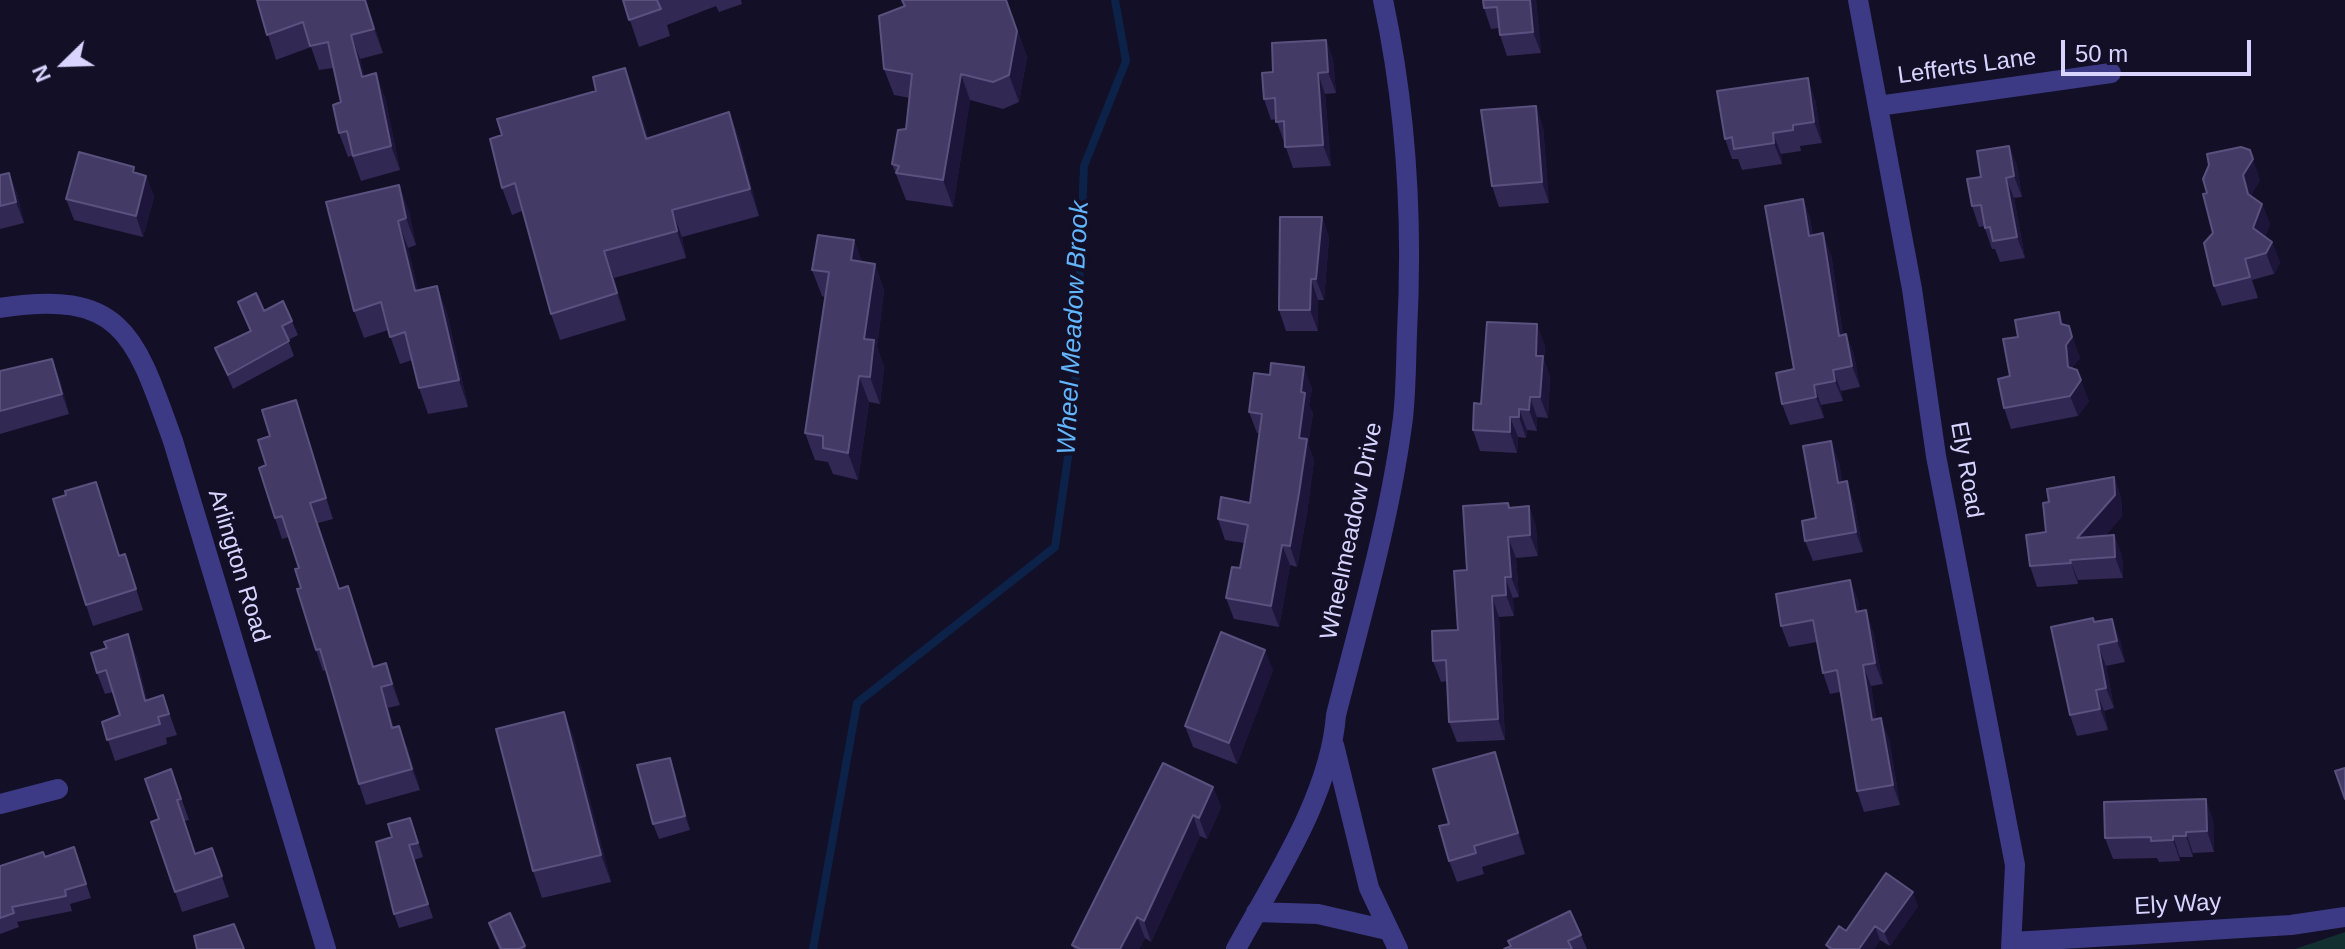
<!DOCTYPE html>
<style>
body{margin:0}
#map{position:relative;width:2345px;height:949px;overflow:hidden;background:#130f26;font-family:Arial,sans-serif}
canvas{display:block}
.north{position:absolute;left:24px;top:24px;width:80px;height:80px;-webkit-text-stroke:6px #130f26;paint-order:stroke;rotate:247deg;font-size:22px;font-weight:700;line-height:32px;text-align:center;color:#d9d4ff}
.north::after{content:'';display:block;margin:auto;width:28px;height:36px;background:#d9d4ff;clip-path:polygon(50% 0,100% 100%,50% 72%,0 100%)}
.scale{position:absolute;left:2061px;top:40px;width:190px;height:36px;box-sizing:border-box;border:4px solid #d9d4ff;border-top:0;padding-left:10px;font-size:24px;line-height:28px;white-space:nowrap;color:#d9d4ff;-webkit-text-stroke:6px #130f26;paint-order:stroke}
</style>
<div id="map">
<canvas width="2345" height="949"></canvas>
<div class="north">N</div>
<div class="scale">50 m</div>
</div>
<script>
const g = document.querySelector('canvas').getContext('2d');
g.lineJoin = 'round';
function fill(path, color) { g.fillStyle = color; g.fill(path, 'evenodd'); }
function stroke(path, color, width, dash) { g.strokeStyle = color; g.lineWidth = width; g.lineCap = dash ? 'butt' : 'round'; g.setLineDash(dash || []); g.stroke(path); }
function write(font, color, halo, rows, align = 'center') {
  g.font = font + ' Arial,sans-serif'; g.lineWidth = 8; g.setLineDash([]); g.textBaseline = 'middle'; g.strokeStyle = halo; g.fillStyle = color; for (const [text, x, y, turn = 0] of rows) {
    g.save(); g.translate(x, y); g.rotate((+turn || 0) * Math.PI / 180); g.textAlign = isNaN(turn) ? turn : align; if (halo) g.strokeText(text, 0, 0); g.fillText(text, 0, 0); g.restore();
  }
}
fill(new Path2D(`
 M2345,932V949H2295Z`), '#12302f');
stroke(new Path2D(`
 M813,949L857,703L1055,547L1074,416L1084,166L1126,61L1115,0`), '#0c2248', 8);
stroke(new Path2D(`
 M1858,0L1912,289L1936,456L2015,865L2011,949
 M1878,106L2111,73
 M0,308C124,288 136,338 173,441L326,949
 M1334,745L1369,888L1398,949
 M0,804L58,789
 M1256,912L1318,914L1387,930
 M2013,942L2291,925L2345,917
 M1236,949C1274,879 1330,796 1336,715C1361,617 1390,519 1403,418C1406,390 1406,361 1407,333C1413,220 1407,111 1383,0`), '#3d3a85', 20);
fill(new Path2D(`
 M257,0H366L383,53L360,59L364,76L385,97L400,170L361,181L352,156L348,157L339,133L341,102L333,68L319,70L311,47L276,60Z
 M623,0H741L742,4L719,12L716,6L667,25L670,36L639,47Z
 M1006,0L1027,57L1019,102L1003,109L970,100L953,207L906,200L892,164L906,129L910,98L894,95L884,69L905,6Z
 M1483,0H1536L1541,53L1507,56L1500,35L1499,28L1491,29L1484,8Z
 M1326,40L1333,60L1336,93L1325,94L1331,166L1293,168L1276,119L1271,120L1264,99L1273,72Z
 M625,68L635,95L648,138L729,112L739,139L759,216L682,237L686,258L614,278L626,320L560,340L551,314L522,211L512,215L502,188V135L596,91Z
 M1815,99L1822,143L1800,146L1801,151L1781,154L1782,164L1742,170L1738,159H1732L1725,139Z
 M1543,126L1549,203L1499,207L1492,186Z
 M2009,146L2017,166L2022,197L2014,198L2025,258L2000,262L1995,249H1992L1984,226L1979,227L1972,206L1981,177Z
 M9,173L17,194L24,223L0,229V175Z
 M137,173L146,176L154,197L143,237L74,220L66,199Z
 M2260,180L2251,195L2262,204L2270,224L2265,237L2272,242L2280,263L2274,274L2252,280L2258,298L2222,306L2214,286L2213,233L2207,193Z
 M399,185L409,212L416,245L408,248L418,290L437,286L447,313L468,407L428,414L419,388L412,360L400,364L388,330L364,338L354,311Z
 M1803,199L1810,219L1813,235L1831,254L1843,335L1846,334L1854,355L1860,387L1841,391L1843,401L1821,405L1824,418L1790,425L1782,404L1794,369Z
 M1322,217L1329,238L1324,300H1318V331H1286L1279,310Z
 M854,240L862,262L875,264L884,291L877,347L884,367L880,404L869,402L858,480L833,474L828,462L815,460L805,433L825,297L822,296L812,270Z
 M238,302L292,321L298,335L288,340L294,356L233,389L215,348L250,332Z
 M2059,312L2063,324L2080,358L2073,366V369L2089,401L2078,416L2011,429L2004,408L2018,337Z
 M1545,345L1544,360L1550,377L1548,418L1537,417V431L1527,430L1526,438L1518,437L1517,453L1480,451L1473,430L1481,404Z
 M0,371L60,380L69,414L0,434Z
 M1312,388L1309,405L1313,414L1308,444L1314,460L1307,514L1297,567L1290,565L1279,627L1234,619L1226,598L1240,568L1244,543L1225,540L1218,519L1250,503L1259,433H1257L1249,412Z
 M303,421L333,519L318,523L340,589L348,586L374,666L386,663L400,705L388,708L394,728L407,747L420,790L366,805L359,784L326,670L323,671L316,650L301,588L299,568L289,537L282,539L275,518L266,465Z
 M1839,462L1842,482L1854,502L1863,552L1813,561L1805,541L1816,518Z
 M2114,477L2121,498L2122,516L2105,536L2114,535L2122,556L2123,578L2078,580V584L2037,587L2030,566L2046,532L2049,502Z
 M96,482L120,556L125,554L143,610L93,626L86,605L66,495Z
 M1508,503L1510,507L1529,506L1536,527L1538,556L1516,558L1519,597L1513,598L1514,616L1499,617L1505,740L1457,742L1449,722L1447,681L1441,682L1433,661L1458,630L1467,570Z
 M1850,580L1858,601L1859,611L1873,631L1883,684L1871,686L1876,719L1889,739L1900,805L1864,812L1857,791L1840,692L1830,694L1823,673L1817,642L1789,647L1781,626Z
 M2095,622L2120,640L2125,662L2106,666L2114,708L2104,711L2108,730L2077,736L2070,715Z
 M136,655L147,700L163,695L177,735L166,738L167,744L115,761L102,722L120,715L113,692L105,694L97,673Z
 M1273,670L1237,764L1193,747L1185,726Z
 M564,712L574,739L611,882L542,898L533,871Z
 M670,758L675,772L690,830L659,839L653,824Z
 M171,769L189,820L184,821L195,853L212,848L229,897L182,912L151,822L159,819Z
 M1502,773L1525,854L1482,867L1484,874L1457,882L1449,861V824Z
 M1213,787L1221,807L1207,839L1200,836L1151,942L1145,938L1139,949H1074L1072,945Z
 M2213,820L2214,852L2193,853V857H2180V861L2159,862L2157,858L2113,859L2105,838Z
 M415,832L423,857L414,860L433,918L399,928L394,914L376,842Z
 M74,847L91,898L70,904L72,911L17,922L19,927L0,934V866L45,857Z
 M1918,906L1890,946L1880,940L1874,949H1828L1826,945L1846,931Z
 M510,913L526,949H499L494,938L489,923Z
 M1581,935L1587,949H1504L1510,946L1508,941Z`), '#312854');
fill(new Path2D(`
 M365,0H366L383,53L374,29Z
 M1530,0H1536L1541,53L1533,32Z
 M1017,31L1027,57L1019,102L1009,75Z
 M351,35L360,59L371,101L362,77Z
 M1326,40L1333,60L1336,93L1328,72Z
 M625,68L635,95L656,166L646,139Z
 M376,73L385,97L400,170L391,146Z
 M1318,73L1325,94L1331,166L1323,145Z
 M961,74L970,100L953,207L943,180Z
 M1808,78L1815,99L1822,143L1814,122Z
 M1536,106L1543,126L1549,203L1542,182Z
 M729,112L739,139L759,216L750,189Z
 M1773,133L1781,154L1782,164L1774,143Z
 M2009,146L2017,166L2022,197L2014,176Z
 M2250,150L2260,180L2251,196L2248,194L2243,175Z
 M9,173L17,194L24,223L16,202Z
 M146,176L154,197L143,237L136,216Z
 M2006,178L2014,198L2025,258L2017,237Z
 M399,185L409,212L416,245L406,218Z
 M1803,199L1810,219L1817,257L1809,236Z
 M2262,204L2270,224L2260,249L2253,228Z
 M672,210L682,237L686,258L677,231Z
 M1322,217L1329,238L1324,300L1316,279Z
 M398,221L408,248L425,318L415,291Z
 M1823,233L1831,254L1846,356L1839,336Z
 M854,240L864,267L851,260Z
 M2272,242L2280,263L2274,274L2266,253Z
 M604,251L614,278L626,320L617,293Z
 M875,264L884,291L877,347L884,367L880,404L870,377L864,339Z
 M1311,279L1318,300V331L1310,310Z
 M437,286L447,313L468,407L459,380Z
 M2059,312L2067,333L2069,326L2080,358L2073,366L2075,388L2068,367Z
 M1537,324L1545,345L1544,360L1550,377L1548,418L1540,397L1536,356Z
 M1846,334L1854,355L1860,387L1852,366Z
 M52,359L60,380L69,414L62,394Z
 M1304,367L1312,388L1309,405L1313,414L1308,444L1314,460L1307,514L1297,567L1290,546L1299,438L1301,392Z
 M1833,370L1841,391L1843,401L1835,381Z
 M859,376L869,402L858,480L848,453Z
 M2081,380L2089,401L2078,416L2070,396Z
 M1814,385L1821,405L1824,418L1816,397Z
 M1530,397L1537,417V431L1529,410Z
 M296,400L303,421L333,519L326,498Z
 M1519,409L1527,430L1526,438L1519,417Z
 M1510,417L1518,437L1517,453L1510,432Z
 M1831,441L1839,462L1846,503L1838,483Z
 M2114,477L2121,498L2122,516L2085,559L2077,538Z
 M1847,481L1854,502L1863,552L1856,532Z
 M1529,506L1536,527L1538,556L1530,535Z
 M2114,535L2122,556L2123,578L2115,557Z
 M1508,537L1516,558L1519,597L1511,577Z
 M1282,545L1290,565L1279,627L1271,606Z
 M2070,560L2078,580V584Z
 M1505,577L1513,598L1514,616L1506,595Z
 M1850,580L1858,601L1863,633L1856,612Z
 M348,586L356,607L381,687L373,667Z
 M1492,596L1499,617L1505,740L1498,719Z
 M1866,610L1873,631L1883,684L1875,663Z
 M2112,619L2120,640L2125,662L2117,641Z
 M128,634L136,655L152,722L145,701Z
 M2098,645L2106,666L2114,708L2106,688Z
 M1265,650L1273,670L1237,764L1229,743Z
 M386,663L394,684L400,705L392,684Z
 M1863,665L1871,686L1880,741L1872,720Z
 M381,687L388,708L400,749L392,728Z
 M2096,690L2104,711L2108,730L2100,709Z
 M564,712L574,739L611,882L601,855Z
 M1881,718L1889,739L1900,805L1893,785Z
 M399,726L407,747L420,790L412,769Z
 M1495,752L1502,773L1525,854L1518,833Z
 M670,758L675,772L690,830L685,816Z
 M1213,787L1221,807L1207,839L1199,818Z
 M2206,799L2213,820L2214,852L2207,831Z
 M1193,815L1200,836L1151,942L1144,921Z
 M2186,832L2193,853V857L2186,836Z
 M2173,836L2180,857V861L2173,840Z
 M1913,892L1918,906L1890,946L1884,932Z
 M1137,917L1145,938L1139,949H1120Z
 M1875,926L1880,940L1874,949H1859Z`), '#1d163a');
const building = new Path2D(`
 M257,0H365L374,29L351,35L362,77L376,73L391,146L353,156L347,131L339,133L333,105L341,102L328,42L310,46L303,22L267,35Z
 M623,0H657L661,9L629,20Z
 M902,0H1006L1017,31L1009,75L993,82L961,74L943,180L896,173L899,166L892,164L898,130L906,129L912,74L884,69L879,16L905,6Z
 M1483,0H1530L1533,32L1500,35L1497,7L1484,8Z
 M1326,40L1328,72L1318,73L1323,145L1285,147L1284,121L1276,122L1275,98L1264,99L1262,73L1273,72L1272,43Z
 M625,68L646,139L729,112L750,189L672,210L677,231L604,251L617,293L551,314L515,183L502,188L490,139L502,135L497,119L596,91L593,77Z
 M1808,78L1814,122L1793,125V130L1773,133L1774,143L1734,149L1732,137L1725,139L1717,91Z
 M1536,106L1542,182L1492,186L1481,110Z
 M2009,146L2014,176L2006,178L2017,237L1993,241L1990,227L1985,228L1981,205L1972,206L1967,179L1981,177L1977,151Z
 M2241,147L2250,150L2253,159L2243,175L2248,194L2262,204L2253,228L2272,242L2266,253L2245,259L2250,277L2214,286L2204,243L2213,233L2203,194L2207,193L2203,179L2209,165L2207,154Z
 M79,152L134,167L133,172L146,176L136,216L66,199Z
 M9,173L16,202L0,206V175Z
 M399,185L406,218L398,221L415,291L437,286L459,380L419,388L405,332L390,337L381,302L354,311L326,202Z
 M1803,199L1809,236L1823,233L1839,336L1846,334L1852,366L1833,370L1835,381L1814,385L1816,397L1782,404L1776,373L1794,369L1765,206Z
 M1280,217H1322L1316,279H1311L1310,310H1279Z
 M818,235L854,240L851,260L875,264L864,339L874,340L870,377L859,376L848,453L823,448V436L805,433L829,272L812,270Z
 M256,293L264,311L283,301L292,321L282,326L289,341L228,375L215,348L251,331L238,302Z
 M2059,312L2061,324L2069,326L2072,337L2066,345L2068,367L2077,370L2081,380L2070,396L2004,408L1998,379L2010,376L2003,339L2018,337L2015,320Z
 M1487,322L1537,324L1536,356H1543L1540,397H1530L1529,410L1519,409V417H1510V432L1473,430L1474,403L1481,404Z
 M52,359L62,394L0,411V371Z
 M1271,363L1304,367L1301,392L1305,393L1299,438L1307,439L1299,493L1290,546L1282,545L1271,606L1226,598L1232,567L1240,568L1248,525L1218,519L1221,497L1250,503L1262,414L1249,412L1254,373L1270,375Z
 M296,400L326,498L310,503L339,589L348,586L373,667L386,663L392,684L381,687L392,728L399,726L412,769L359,784L320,649L316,650L297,589L301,588L295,569L299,568L282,516L275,518L259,468L266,465L258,440L270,436L262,410Z
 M1831,441L1838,483L1847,481L1856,532L1805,541L1802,521L1816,518L1803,446Z
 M2114,477L2115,495L2077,538L2114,535L2115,557L2070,560L2071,563L2030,566L2026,535L2046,532L2043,503L2049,502L2047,489Z
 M96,482L119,556L125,554L136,589L86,605L53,499L66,495L65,491Z
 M1508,503L1509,508L1529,506L1530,535L1508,537L1511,577H1505L1506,595L1492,596L1498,719L1449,722L1446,660L1433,661L1432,631L1458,630L1454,571L1467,570L1463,506Z
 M1850,580L1856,612L1866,610L1875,663L1863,665L1872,720L1881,718L1893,785L1857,791L1837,670L1823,673L1813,620L1781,626L1776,594Z
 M2093,618L2094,622L2112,619L2117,641L2098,645L2106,688L2096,690L2100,709L2070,715L2051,627Z
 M1221,632L1265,650L1229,743L1185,726Z
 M128,634L145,701L163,695L169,714L158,717L160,724L107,740L102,722L120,715L106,670L97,673L91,653L107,648L104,642Z
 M564,712L601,855L533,871L496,729Z
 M1495,752L1518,833L1474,846L1476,853L1449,861L1439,826L1449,824L1433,769Z
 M670,758L685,816L653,824L637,765Z
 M1163,763L1213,787L1199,818L1193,815L1144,921L1137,917L1120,949H1080L1072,945Z
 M2345,768V799L2335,771Z
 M171,769L181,799L177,800L195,854L212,848L222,876L175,892L151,822L159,819L145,779Z
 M2206,799L2207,831L2186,832V836H2173V840L2151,841V837L2105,838L2104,802Z
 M410,818L418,843L409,845L428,904L394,914L376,842L392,837L388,824Z
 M74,847L86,884L65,890L66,896L12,907L14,913L0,918V866L43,852L45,857Z
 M1886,873L1913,892L1884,932L1875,926L1859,949H1832L1826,945L1839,926L1846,931Z
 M1570,911L1581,935L1568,941L1572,949H1504L1511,946L1508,941Z
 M510,913L525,946L518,949H501L489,923Z
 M234,924L244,949H197L194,936Z`);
fill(building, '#433a66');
stroke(building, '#5a527e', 2);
write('24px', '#d9d4ff', '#130f26', [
 ["Lefferts Lane",1967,67,-8],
 ["Ely Road",1966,470,80],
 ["Wheelmeadow Drive",1352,531,-78],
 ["Arlington Road",238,566,73],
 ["Ely Way",2178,905,-3]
]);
write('italic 26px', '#62b6ff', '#130f26', [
 ["Wheel Meadow Brook",1074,328,-87]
]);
</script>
